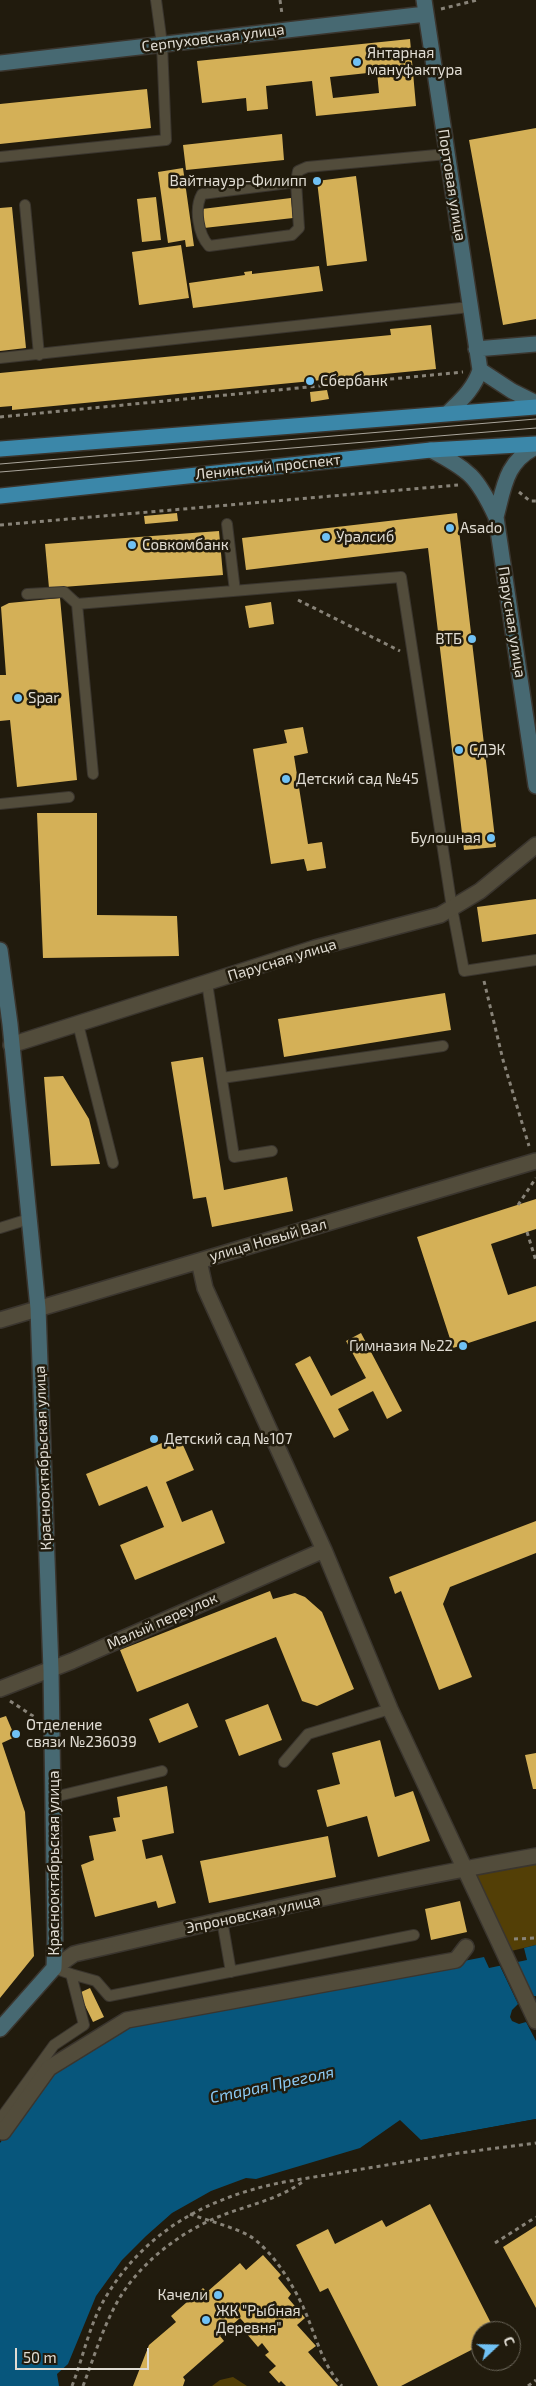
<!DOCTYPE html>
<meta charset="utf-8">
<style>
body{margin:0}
#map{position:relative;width:536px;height:2386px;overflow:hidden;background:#211b0d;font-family:"Exo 2",sans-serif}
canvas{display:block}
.north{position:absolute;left:471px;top:2321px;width:50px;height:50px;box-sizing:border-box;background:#211b0d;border:1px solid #6d685c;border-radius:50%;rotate:69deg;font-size:14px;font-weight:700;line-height:20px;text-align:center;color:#e0dcd3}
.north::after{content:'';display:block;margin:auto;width:18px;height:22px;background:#70c1f4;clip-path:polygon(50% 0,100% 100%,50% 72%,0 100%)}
.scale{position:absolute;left:15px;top:2348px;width:134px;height:22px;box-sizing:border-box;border:2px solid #e0dcd3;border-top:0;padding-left:6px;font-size:15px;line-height:18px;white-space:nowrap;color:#e0dcd3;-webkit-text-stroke:4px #211b0d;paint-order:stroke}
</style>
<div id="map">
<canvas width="536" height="2386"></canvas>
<div class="north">С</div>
<div class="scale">50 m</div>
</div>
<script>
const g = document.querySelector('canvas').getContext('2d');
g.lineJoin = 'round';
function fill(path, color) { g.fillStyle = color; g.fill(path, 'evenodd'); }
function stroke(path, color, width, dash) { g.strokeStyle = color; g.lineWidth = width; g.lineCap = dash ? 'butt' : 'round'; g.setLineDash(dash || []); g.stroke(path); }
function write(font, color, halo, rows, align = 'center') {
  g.font = font + ' "Exo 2",sans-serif'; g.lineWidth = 5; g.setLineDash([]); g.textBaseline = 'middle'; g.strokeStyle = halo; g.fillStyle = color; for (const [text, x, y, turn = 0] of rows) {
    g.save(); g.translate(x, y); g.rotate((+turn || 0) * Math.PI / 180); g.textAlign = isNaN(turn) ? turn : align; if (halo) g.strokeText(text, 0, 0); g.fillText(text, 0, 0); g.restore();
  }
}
fill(new Path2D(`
 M536,1856V1945L503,1953L465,1869Z
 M233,2377L247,2386H212L220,2380Z`), '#533f06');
fill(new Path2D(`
 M536,1945V2119L421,2140L400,2120L360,2148L256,2179L246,2178L211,2191L172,2213L146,2236L122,2260L96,2296L68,2364L57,2374L59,2386H0V2143L54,2074L130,2027L484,1957L489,1968L527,1960L524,1948Z`), '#07567c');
fill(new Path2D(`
 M515,1960L533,1996H536V2041L526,2022L519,2024L512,2021L510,2017L512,2010L518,2004L499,1964Z
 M536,2119V2121L423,2142L421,2140Z`), '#211b0d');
fill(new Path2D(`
 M410,39L416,106L316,116L312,81L266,86L268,109L247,111L246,98L202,103L197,61ZM377,72L379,93L333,98L330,77Z
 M147,89L151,128L0,144V104Z
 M536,128V319L503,325L469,140Z
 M282,134L284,160L186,170L183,145Z
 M183,168L194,246L186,247L185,240L168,243L158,172Z
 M356,176L367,261L327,266L317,181Z
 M156,197L161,240L142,242L137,199Z
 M291,198L293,218L204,228L202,209Z
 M12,207L26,348L0,351V208Z
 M181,245L189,298L139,305L132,252Z
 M319,266L323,291L193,308L189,283L245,275L244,272L252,271V274Z
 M431,325L436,369L12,410V406L0,407V373L391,335L390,329Z
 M327,390L329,399L311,402L310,392Z
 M177,513L178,521L145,524L144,516Z
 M457,513L496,847L464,850L428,548L246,570L242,538Z
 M219,531L223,575L49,588L45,544Z
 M60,598L77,780L17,787L10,720L0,721V675H6L1,607L9,603Z
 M271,602L274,624L249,628L245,606Z
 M303,727L308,753L294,756L308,844L322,842L326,868L307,871L304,859L271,864L253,749L287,743L284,730Z
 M37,813H97V915L177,916L179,956L43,958Z
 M536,899V934L482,942L477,907Z
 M445,993L451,1030L284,1057L278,1019Z
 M203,1057L224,1190L287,1177L293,1211L212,1227L206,1197L193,1199L171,1062Z
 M63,1076L89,1119L100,1164L51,1166L44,1077Z
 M536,1199V1229L491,1244L508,1295L536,1286V1321L453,1348L417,1237Z
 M361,1333L402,1411L387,1419L373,1391L338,1409L349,1430L334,1438L295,1364L310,1356L331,1396L366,1378L346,1341Z
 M179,1436L194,1470L166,1482L182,1522L212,1510L225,1543L135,1580L120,1545L164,1527L147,1486L99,1506L86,1474Z
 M536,1521V1553L450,1587L443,1604L472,1677L439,1690L401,1591L395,1594L389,1577Z
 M270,1591L273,1599L295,1593L305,1597L322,1612L354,1689L317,1706L302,1701L276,1637L137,1692L120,1650Z
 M188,1703L198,1727L159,1743L149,1719Z
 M268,1704L282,1740L239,1756L225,1720Z
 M6,1716L15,1737L2,1743L25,1812L34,1956L0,1998V1718Z
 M380,1740L395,1797L413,1791L430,1841L378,1857L367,1816L327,1827L317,1790L340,1784L332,1753Z
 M536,1753V1789H533L525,1755Z
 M167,1786L174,1833L142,1840L146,1859L162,1855L176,1903L158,1908L156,1901L95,1917L81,1865L94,1860L89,1836L116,1831L113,1818L120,1817L117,1797Z
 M328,1836L336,1877L209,1903L200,1861Z
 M460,1901L467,1932L431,1940L425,1909Z
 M90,1988L104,2017L93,2022L79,1993Z
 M430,2204L495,2331H481V2345L401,2386H378L328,2288L320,2292L296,2245L328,2229L335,2244L382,2220L386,2227Z
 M536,2226V2308L503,2247Z
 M263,2255L281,2275L278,2278L291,2294L288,2298L305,2318L297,2325L316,2346L308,2352L338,2386H286L281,2381L279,2383L269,2372L276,2366L265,2355L269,2352L262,2343L258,2347L246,2333L250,2329L240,2318L220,2336L224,2341L183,2377L185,2380L183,2386H133L149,2345L176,2322L171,2316L203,2288L207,2292L240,2263L246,2270Z`), '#d4b057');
const lane = new Path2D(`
 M0,157L166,140L162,44L156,0
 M296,182L202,194C194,208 198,234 209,246L292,235L299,228L296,182L298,171L307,167L447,154
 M25,205L39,355
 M0,358L470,307
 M227,524L235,591
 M27,594L64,592L77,604
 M93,774L77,604L401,577L452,908L464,971L536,960
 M0,804L69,797
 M207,983L234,1157L272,1151
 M78,1024L113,1163
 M222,1078L443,1046
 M0,1228L29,1219
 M284,1762L308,1734L390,1709
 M54,1797L162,1771
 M222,1920L231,1972
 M71,1974L96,1981L109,1996L414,1935
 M1,2118L54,2045L84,2025L71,1974L54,1968`);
const street = new Path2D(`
 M11,1045L315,948L440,915L480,891L536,845
 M199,1261L205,1288L324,1550L390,1709L536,2021
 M0,1320L536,1161
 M0,1689L72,1661L324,1550
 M54,1968L74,1954C227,1919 381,1883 536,1856
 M0,2130L3,2132L49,2068L127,2020L456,1960L466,1947`);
const secondary = new Path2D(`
 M424,0L480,370C474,389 461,400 448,413
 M0,63L426,14
 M476,349L536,344
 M480,370L512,391L536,403
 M431,450C469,470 477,476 496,517L536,786
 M496,517C504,487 506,461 536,447
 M0,950L10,1024L38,1308L51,1670L55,1940L54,1968L0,2029`);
const primary = new Path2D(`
 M0,449L536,407
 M0,496L431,450L536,444`);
stroke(lane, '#3a352e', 12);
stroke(street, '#3a352e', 18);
stroke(secondary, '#3a352e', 18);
stroke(primary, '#3a352e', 18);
stroke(new Path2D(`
 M280,0L282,14
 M441,9L477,0
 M0,417L463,372
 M519,492L530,501H536
 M0,525L458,485
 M298,600L400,651
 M484,981L503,1060L529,1146
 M518,1205L536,1178
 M527,1232L536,1261
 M10,1701L36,1718
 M514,1939L536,1938
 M190,2214C209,2221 230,2226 248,2235C274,2250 299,2294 309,2321C318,2344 325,2368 342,2386
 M495,2243L536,2217
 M72,2386C83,2358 89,2326 104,2300C144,2231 208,2197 284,2182L459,2153L536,2143
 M83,2386C93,2360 101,2333 114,2308C134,2268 176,2234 218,2217C247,2205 279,2200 305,2180
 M528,2386L536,2380`), '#888378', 3, [4, 4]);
stroke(lane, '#524c3b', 10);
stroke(street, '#524c3b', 15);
stroke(secondary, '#476972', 15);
stroke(primary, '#3b87a9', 15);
stroke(new Path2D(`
 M0,464L536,419
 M0,472L536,428`), '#aaa59b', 1);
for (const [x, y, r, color] of [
 [357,62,5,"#70c1f4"],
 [317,181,5,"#70c1f4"],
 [310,381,5,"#70c1f4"],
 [450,528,5,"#70c1f4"],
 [326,537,5,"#70c1f4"],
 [132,545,5,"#70c1f4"],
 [472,639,5,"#70c1f4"],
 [18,698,5,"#70c1f4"],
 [459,750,5,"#70c1f4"],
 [286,779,5,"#70c1f4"],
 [491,838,5,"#70c1f4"],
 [463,1346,5,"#70c1f4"],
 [154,1439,5,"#70c1f4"],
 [16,1734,5,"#70c1f4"],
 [218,2295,5,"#70c1f4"],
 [206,2320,5,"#70c1f4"]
]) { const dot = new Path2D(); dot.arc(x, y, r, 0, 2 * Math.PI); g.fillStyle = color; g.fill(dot); stroke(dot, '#211b0d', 2); }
write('15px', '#e0dcd3', '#211b0d', [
 ["Серпуховская улица",213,38,-7],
 ["Портовая улица",452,185,81],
 ["Ленинский проспект",268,467,-6],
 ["Парусная улица",512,622,81],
 ["Парусная улица",282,960,-17],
 ["улица Новый Вал",268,1240,-16],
 ["Краснооктябрьская улица",43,1458,-92],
 ["Малый переулок",162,1621,-24],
 ["Краснооктябрьская улица",54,1863,-90],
 ["Эпроновская улица",253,1914,-12]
]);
write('15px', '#e0dcd3', '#211b0d', [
 ["Янтарная",367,53],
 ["мануфактура",367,70],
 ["Вайтнауэр-Филипп",307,181,"right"],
 ["Сбербанк",320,381],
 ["Asado",460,528],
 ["Уралсиб",336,537],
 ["Совкомбанк",142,545],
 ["ВТБ",462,639,"right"],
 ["Spar",28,698],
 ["СДЭК",469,750],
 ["Детский сад №45",296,779],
 ["Булошная",481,838,"right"],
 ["Гимназия №22",453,1346,"right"],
 ["Детский сад №107",164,1439],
 ["Отделение",26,1725],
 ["связи №236039",26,1742],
 ["Качели",208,2295,"right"],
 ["ЖК \"Рыбная",216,2311],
 ["Деревня\"",216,2328]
], 'left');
write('italic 16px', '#8ccbf5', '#211b0d', [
 ["Старая Преголя",272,2085,-12]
]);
</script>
